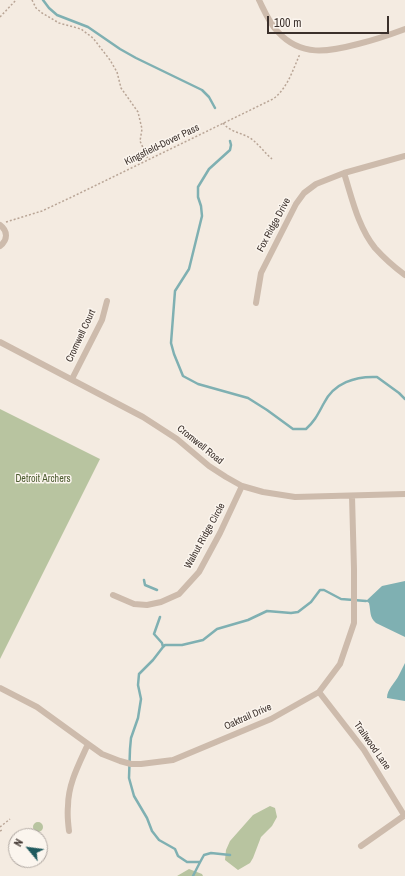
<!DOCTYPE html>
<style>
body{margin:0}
#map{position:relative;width:405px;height:876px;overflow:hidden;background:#f4ebe1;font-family:"Archivo Narrow",sans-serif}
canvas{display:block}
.north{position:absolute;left:8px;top:828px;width:40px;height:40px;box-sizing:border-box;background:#fbf5ee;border:1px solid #aea6a0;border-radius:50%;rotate:299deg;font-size:11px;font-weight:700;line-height:16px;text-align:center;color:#3b302b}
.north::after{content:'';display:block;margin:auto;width:14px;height:18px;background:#1f5a5e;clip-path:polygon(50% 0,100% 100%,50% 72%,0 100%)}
.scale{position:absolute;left:267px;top:16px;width:122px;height:18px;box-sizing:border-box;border:2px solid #3b302b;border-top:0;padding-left:5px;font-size:12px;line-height:14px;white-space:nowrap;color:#3b302b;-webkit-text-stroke:3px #fbf5ee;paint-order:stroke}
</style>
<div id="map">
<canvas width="405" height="876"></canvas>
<div class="north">N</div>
<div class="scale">100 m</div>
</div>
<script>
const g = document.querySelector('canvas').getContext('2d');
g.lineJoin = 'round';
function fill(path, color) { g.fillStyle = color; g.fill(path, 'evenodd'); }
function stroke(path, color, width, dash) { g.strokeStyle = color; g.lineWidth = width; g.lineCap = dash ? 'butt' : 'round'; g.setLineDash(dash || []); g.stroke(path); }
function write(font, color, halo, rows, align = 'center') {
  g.font = font + ' "Archivo Narrow",sans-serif'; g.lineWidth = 3; g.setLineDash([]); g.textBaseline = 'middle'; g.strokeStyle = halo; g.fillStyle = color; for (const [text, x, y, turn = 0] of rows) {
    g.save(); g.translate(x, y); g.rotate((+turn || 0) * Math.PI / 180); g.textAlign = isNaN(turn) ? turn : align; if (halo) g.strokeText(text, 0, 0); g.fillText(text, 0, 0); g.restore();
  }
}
fill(new Path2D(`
 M0,409L100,459L0,659Z
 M270,806L275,808L277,817L272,826L261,837L253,858L250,863L238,870L225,860L226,850L230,841L253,815Z
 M33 827a5 5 0 1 1 10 0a5 5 0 1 1-10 0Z
 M189,869L202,874L203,876H177Z`), '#b8c4a0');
fill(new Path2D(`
 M405,581V637L376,623C369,617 371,611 369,603L366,601L382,586Z
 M405,663V701L387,698C387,689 395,683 399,675C401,671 403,667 405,663Z`), '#7fb0b2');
stroke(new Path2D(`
 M43,0L49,8L57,15L88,27L120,49L136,58L202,90L209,97L215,108
 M230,141L231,145L230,150L209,169L198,187V197L201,206L202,216L189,269L175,291L171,343L174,354L183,376L198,384L248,398L267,410L293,429H306C315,421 318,414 324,403C334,383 355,376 377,377L399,393L405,399
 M144,580L145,585L157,590
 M160,617L154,634L162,643L163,647
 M199,862H187L178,856L175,849L159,840L152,831L147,818L134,796L129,778L130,749L131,738L138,718L141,699L138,685L139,674L153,660L163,647L165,645H182L203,640L217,629L248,620L267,611L291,613L298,612L311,602L320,590H324L341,599L366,601
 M193,876C197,868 200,862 204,855L211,853L230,855`), '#7fb0b2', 2.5);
stroke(new Path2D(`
 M32,0L36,8L42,13L59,23L81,29L93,38L110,60L117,72L121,88L138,112L142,129L140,141L148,159
 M0,17L16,0
 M223,123C232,134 244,132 254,141C260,146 265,153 272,159
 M6,222L42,211L76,195L273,99C288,88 293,69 300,54
 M0,827L10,819
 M0,831L2,830`), '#b9a596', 1.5, [2, 2]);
stroke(new Path2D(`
 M259,0C264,10 269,23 278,32C301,57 328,52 358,44C374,40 389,35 405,29
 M344,173C352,198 358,227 375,248C384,258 394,267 405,275
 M0,225C8,231 8,240 0,246
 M256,303L261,273L296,204L304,193L316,184L344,173L405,156
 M0,342L143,417L177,439L209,466L226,477L242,486L263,492L295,497L405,494
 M72,379L102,320L107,301
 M113,595L134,604L147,605L161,602L179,594L199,572L220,533L242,486
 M0,688L37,707L88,744L102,754L120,761L131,764H141L173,760L271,719L319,692L340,664L354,623V569L352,496
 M319,692L364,750L404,815
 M69,831C68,823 67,815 68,806C68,784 79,764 88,744
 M361,846L405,815`), '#cdbbac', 6);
write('10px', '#3b302b', '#fbf5ee', [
 ["Kingsfield-Dover Pass",162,145,-26],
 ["Fox Ridge Drive",274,225,-62],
 ["Cromwell Court",81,336,-65],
 ["Cromwell Road",200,445,39],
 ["Walnut Ridge Circle",205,536,-61],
 ["Oaktrail Drive",248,717,-24],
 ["Trailwood Lane",372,746,55]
]);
write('10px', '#4a5a2e', '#fbf5ee', [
 ["Detroit Archers",43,479]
]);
</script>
